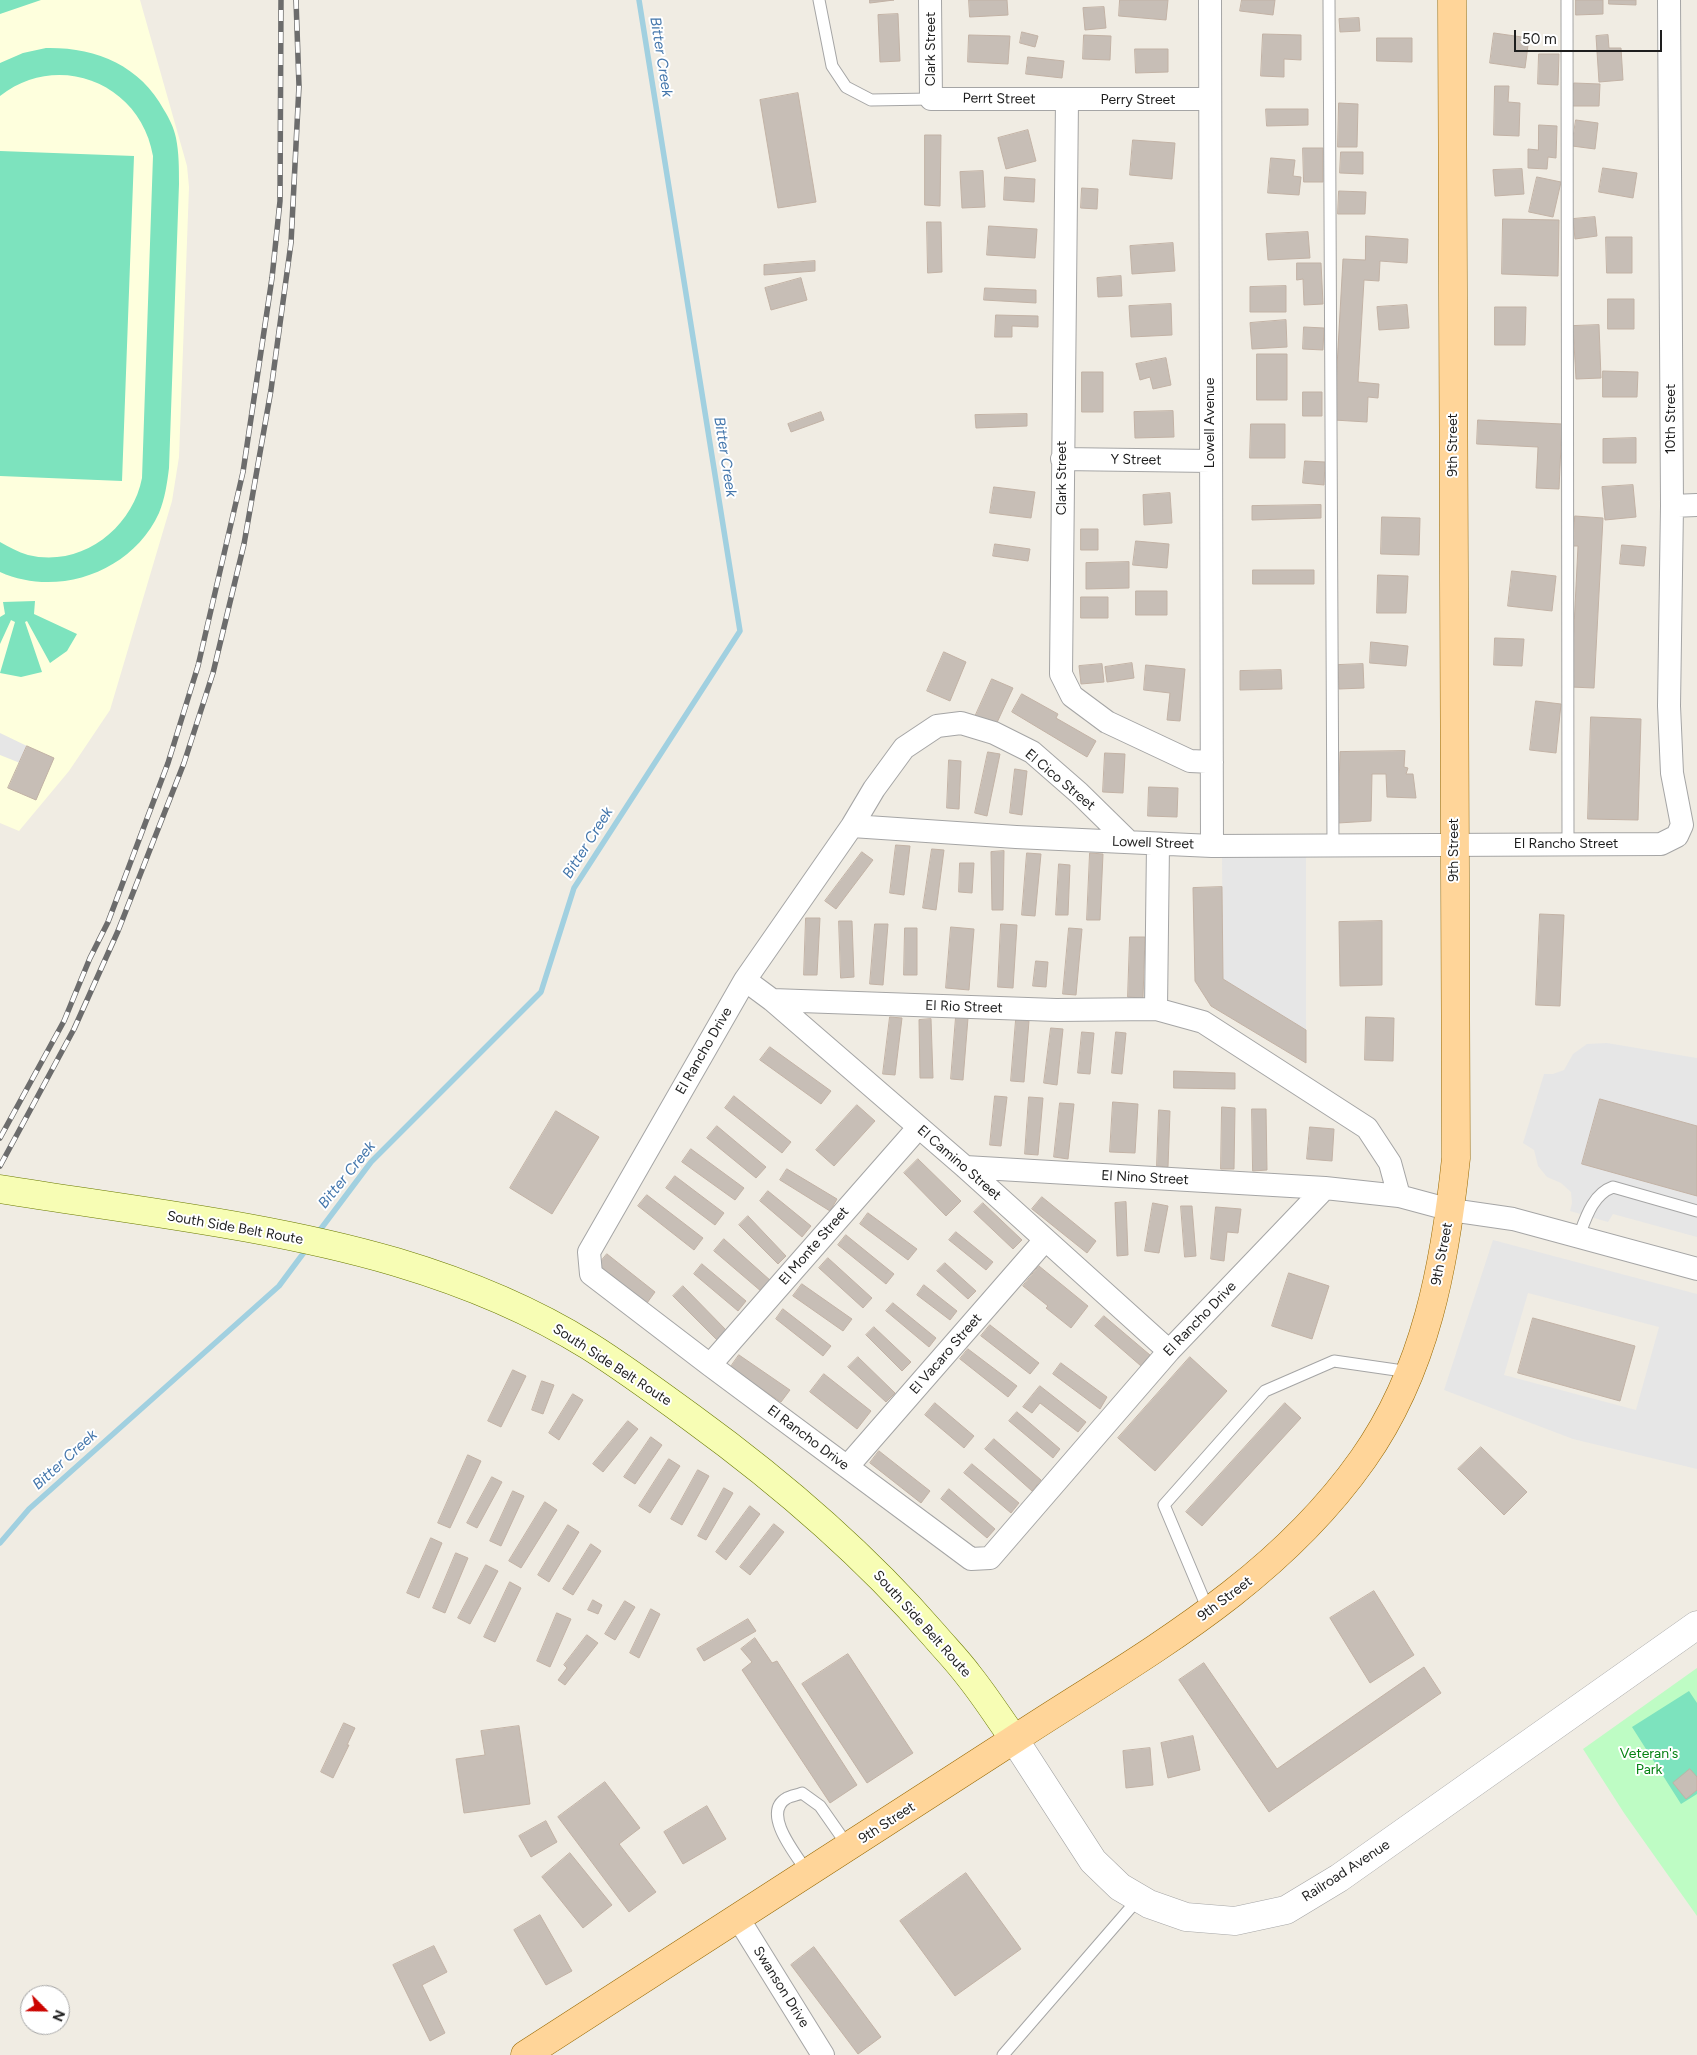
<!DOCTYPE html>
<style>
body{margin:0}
#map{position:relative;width:1697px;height:2055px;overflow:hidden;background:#f0ece3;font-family:Figtree,sans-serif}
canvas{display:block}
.north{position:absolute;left:20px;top:1985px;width:50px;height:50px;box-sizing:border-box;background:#fff;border:1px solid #a5a5a5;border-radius:50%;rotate:113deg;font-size:14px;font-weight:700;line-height:20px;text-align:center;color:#1e1e1e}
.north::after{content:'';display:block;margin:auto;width:18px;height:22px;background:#cc0400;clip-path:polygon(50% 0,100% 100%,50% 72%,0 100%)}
.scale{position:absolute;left:1514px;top:30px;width:148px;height:22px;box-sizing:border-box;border:2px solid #1e1e1e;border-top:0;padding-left:6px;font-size:15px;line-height:18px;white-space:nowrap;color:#1e1e1e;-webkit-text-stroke:4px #fff;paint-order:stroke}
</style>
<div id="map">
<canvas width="1697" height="2055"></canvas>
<div class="north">N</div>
<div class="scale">50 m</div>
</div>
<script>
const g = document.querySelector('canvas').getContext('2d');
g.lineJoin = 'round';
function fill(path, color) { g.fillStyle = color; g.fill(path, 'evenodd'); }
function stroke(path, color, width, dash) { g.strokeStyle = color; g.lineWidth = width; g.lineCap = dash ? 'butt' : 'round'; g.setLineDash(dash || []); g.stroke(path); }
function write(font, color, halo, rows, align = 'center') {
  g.font = font + ' Figtree,sans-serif'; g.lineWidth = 4; g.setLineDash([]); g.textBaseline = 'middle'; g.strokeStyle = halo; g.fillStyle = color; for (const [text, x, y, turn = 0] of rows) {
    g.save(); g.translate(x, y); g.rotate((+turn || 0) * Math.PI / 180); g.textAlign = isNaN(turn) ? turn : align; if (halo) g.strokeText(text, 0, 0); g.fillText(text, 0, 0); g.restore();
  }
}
fill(new Path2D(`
 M0,0H140L187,166L189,187L179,457L172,501L110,710L69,771L19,831L0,823Z`), '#feffdd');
fill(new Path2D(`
 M1697,1668V1916L1624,1813L1583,1749Z`), '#befcc4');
fill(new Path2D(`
 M0,0H41L0,14Z
 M46,48C95,47 140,65 164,110C169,118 174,128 176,138C179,153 179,168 179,184L169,468C167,484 165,498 159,513C132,572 58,598 0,572V542C9,547 18,552 28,555C81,568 132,529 142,478L153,156C141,84 59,50 0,96V63L23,53Z
 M0,151L134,156L122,481L0,476Z
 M35,601L34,614L77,634L67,651L50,663L27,621L25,622L42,672L21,677L0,673L15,622L11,620L0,644V617L5,614L3,602Z
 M1689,1691L1697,1703V1794L1681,1804L1632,1727Z`), '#7de3be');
fill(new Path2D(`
 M0,733L27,746L20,763L0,755Z
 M1222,855H1306V1030L1223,979Z
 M1607,1043L1697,1058V1237L1613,1214L1608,1222L1570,1211L1572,1203L1571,1192L1561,1183L1547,1177L1538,1166L1534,1150L1523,1143L1544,1074H1553L1564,1070L1573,1054L1587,1044Z
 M1493,1240L1697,1294V1469L1573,1439L1444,1390ZM1528,1293L1659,1327L1636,1410L1504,1375Z`), '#e6e6e6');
stroke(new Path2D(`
 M317,1234L371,1162L541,992L574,888L740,631L639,0
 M0,1543L29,1509L279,1286L308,1247`), '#a1d0e0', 5.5);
const building = new Path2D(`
 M870,0H894L870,3Z
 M969,0H1007L1008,15L970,17Z
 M1120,0H1168L1166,20L1119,16Z
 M1242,0H1275L1273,15L1240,11Z
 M1576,0H1603V14L1576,15Z
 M1609,0H1636V5L1609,4Z
 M1104,7L1106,28L1085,30L1083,8Z
 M898,14L900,61L880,62L878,15Z
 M1359,18L1360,31L1340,32L1339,19Z
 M1022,32L1038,36L1035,47L1020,43Z
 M1494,33L1529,38L1525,68L1490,63Z
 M1263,34L1301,35V60L1284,59V77L1261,76Z
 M969,35L1010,36L1008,64L968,62Z
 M1084,35L1111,36L1110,60L1083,59Z
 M1608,35L1609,48H1621L1623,80L1599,82L1596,36Z
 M1377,38H1412V62L1377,61Z
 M1135,49H1168V72L1136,73Z
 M1539,54H1559L1558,85L1538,84Z
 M1028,57L1064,61L1062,78L1026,74Z
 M1574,83L1600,84L1599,106H1573Z
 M1495,86H1509L1508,102L1520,103L1519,136L1494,135Z
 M798,93L816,202L778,208L760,100Z
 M1339,103L1358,104L1357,147H1338Z
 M1266,109H1308V125L1267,126Z
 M1576,120L1598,123L1595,149L1572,146Z
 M1539,125L1557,126L1556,158L1548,157L1547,169L1528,168V149L1538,150Z
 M1028,130L1036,161L1006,169L998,138Z
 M925,135H941L940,206L925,205Z
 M1133,140L1175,143L1172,179L1130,175Z
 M1303,148H1323V182H1304Z
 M1341,152H1363V174L1340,173Z
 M1271,158L1295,160L1293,176L1301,177L1299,195L1268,193Z
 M1603,168L1637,173L1633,198L1599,192Z
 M1522,169L1524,194L1495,196L1493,170Z
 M983,171L985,207L962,208L960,172Z
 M1005,177L1035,179L1034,202L1004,200Z
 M1537,177L1561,182L1553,217L1529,212Z
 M1082,188L1098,189L1097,209L1081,208Z
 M1339,191L1366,192L1365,214H1338Z
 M1595,217L1597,236L1575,239L1573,219Z
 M1503,219L1559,220L1558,276L1502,274Z
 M927,222H941L942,272L928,273Z
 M989,226L1037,229L1035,258L987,255Z
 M1308,232L1310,258L1268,260L1266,234Z
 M1366,236L1408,239L1407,263L1380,261L1379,281L1364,280L1358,382L1379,384L1378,398L1368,397L1367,422L1334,420L1343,259L1365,260Z
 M1606,237H1632V273H1607Z
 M1173,243L1175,271L1132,274L1130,246Z
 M815,261V271L764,275V265Z
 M1297,263H1321L1323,304L1304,305L1303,279L1297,280Z
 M1121,276L1122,296L1098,297L1097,278Z
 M801,278L807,300L771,310L765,288Z
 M1286,286V312H1250V287Z
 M985,288L1036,290V303L984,300Z
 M1608,299H1634V329H1608Z
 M1171,304L1172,335L1131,337L1129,306Z
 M1407,305L1409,328L1379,330L1377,307Z
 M1495,307H1526L1525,345H1495Z
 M996,315L1038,316V327L1012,326V337H995Z
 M1286,320L1287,347L1252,349L1250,323Z
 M1599,325L1601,378L1576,379L1573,326Z
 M1304,327L1324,328L1323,350L1303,349Z
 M1257,354H1287V400H1257Z
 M1166,358L1171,385L1153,389L1150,377L1140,380L1136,364Z
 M1603,371L1638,372L1637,397H1603Z
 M1082,372H1103V412H1082Z
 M1303,392H1322V416H1303Z
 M1173,411L1174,437L1135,438L1134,412Z
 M821,412L824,420L791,432L788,424Z
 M1027,414V426L976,428L975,415Z
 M1478,420L1562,424L1559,489L1536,488L1538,447L1477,444Z
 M1251,424H1285V458H1250Z
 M1636,438V463H1603V439Z
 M1305,461L1325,462L1324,485L1303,483Z
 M1633,485L1636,517L1605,520L1602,487Z
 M994,487L1035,492L1031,518L990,513Z
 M1170,493L1172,523L1144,525L1143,495Z
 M1321,505V518L1252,520V506Z
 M1575,516L1603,518L1594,688L1571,687L1578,546H1574Z
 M1382,517L1420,518L1419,555L1381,554Z
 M1081,529H1098V550H1081Z
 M1136,541L1169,544L1167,568L1133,565Z
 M995,544L1030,549L1028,561L993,556Z
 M1622,545L1646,547L1644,566L1620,564Z
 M1129,562V588L1086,589V563Z
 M1253,570H1314V584H1253Z
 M1512,571L1556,576L1552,611L1508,606Z
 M1378,575L1408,576L1406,613H1377Z
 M1136,591H1167V615H1136Z
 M1081,597H1108V618H1081Z
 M1495,638L1524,639L1522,666L1494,665Z
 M1371,642L1408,646L1406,666L1370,663Z
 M944,652L966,662L950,701L927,691Z
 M1132,663L1134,678L1107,682L1105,667Z
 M1102,664L1104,682L1081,684L1079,666Z
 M1363,664L1364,688L1339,689L1338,665Z
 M1146,665L1185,669L1180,721L1167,720L1170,693L1144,690Z
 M1281,670L1282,689L1240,690V671Z
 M992,679L1013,688L994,729L974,719Z
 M1022,694L1058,714L1056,718L1096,741L1087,757L1012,712Z
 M1536,701L1561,704L1556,753L1530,750Z
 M1591,717L1641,719L1638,820L1588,819Z
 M27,746L54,758L36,800L8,788Z
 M1405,751L1404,767L1408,768L1406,774H1413L1416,798L1387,797L1386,774H1372L1371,821L1338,823L1340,752Z
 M988,752L1000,754L987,816L975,813Z
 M1105,753L1125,754L1123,793L1103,792Z
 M949,760L961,761L959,809L947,808Z
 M1015,769L1027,771L1022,815L1010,813Z
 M1149,787L1178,788L1177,817L1148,816Z
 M896,845L910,846L904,895L890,893Z
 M932,849L944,850L936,910L923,908Z
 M1004,851L1003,910H992L991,852Z
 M862,852L873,860L836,909L825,901Z
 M1027,853L1041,854L1035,916L1022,915Z
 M1090,853L1103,854L1100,920H1087Z
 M960,863H974L972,893L959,892Z
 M1059,864L1070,865L1068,915H1056Z
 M1222,887L1223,979L1306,1030V1063L1211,1006L1195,981L1193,888Z
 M1540,914L1564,915L1560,1006L1536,1005Z
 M806,918H820L817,975H804Z
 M839,921H852L854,977L841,978Z
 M1382,921V985L1340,986L1339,922Z
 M875,924H888L883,985L870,984Z
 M1001,924L1017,925L1013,988L998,987Z
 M951,927L974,929L969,990L946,988Z
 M905,928H917V975H904Z
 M1069,928L1082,929L1076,995L1063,994Z
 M1130,937H1145L1143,998L1128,997Z
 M1036,961L1048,962L1046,987L1033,986Z
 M890,1017L902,1018L895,1075L883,1074Z
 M956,1017L968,1018L963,1080L951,1079Z
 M1366,1017L1394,1018L1393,1061L1365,1060Z
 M931,1019L933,1078H920L919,1020Z
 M1016,1020L1029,1021L1024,1082L1011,1081Z
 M1051,1028L1063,1029L1057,1085L1044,1083Z
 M1082,1032L1094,1033L1090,1074L1078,1073Z
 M1116,1032L1126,1033L1122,1074L1112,1073Z
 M770,1047L831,1091L821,1104L760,1060Z
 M1174,1071L1235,1073V1089L1174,1088Z
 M734,1096L791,1142L782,1153L725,1108Z
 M995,1096L1007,1097L1001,1146L990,1145Z
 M1029,1097L1043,1098L1038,1155L1025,1154Z
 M1600,1099L1697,1126V1196L1582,1164Z
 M1113,1102L1138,1104L1135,1153L1110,1152Z
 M1060,1103L1074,1104L1068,1159L1054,1157Z
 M857,1105L875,1121L834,1166L816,1150Z
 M1222,1107L1235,1108L1234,1169H1221Z
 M1252,1109H1266L1267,1170L1253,1171Z
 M1159,1110L1170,1111L1168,1167L1157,1166Z
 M556,1111L599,1137L552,1214L510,1188Z
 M717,1126L766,1167L756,1178L707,1138Z
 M1310,1127L1334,1129L1332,1161L1307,1159Z
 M691,1149L744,1188L735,1200L682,1162Z
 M918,1159L961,1201L946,1216L904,1173Z
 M787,1169L837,1199L830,1211L780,1180Z
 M675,1176L724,1213L715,1225L666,1188Z
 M768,1191L811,1226L802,1237L760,1201Z
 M647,1195L703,1238L694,1250L638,1206Z
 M1042,1197L1096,1241L1087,1253L1032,1209Z
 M1126,1202L1128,1255L1117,1256L1115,1203Z
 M983,1203L1022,1240L1013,1249L974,1212Z
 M1153,1203L1168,1206L1159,1253L1145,1251Z
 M1181,1206H1192L1196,1256L1185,1257Z
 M1216,1207L1241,1209L1238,1233L1227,1232L1224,1261L1211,1259Z
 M868,1213L917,1249L908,1260L860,1224Z
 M748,1216L786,1256L778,1264L739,1225Z
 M956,1232L993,1262L986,1270L949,1240Z
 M846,1235L894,1274L886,1284L838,1245Z
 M724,1239L771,1281L762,1292L714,1251Z
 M607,1254L655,1292L647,1303L598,1265Z
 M828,1258L872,1298L863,1308L819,1268Z
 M945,1263L976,1291L968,1299L937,1271Z
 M702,1264L746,1301L738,1311L694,1274Z
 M1039,1266L1088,1306L1071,1328L1046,1308L1048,1306L1023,1286Z
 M1289,1273L1329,1286L1312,1339L1272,1326Z
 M802,1284L852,1319L843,1331L793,1296Z
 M924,1285L957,1311L950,1320L917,1295Z
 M683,1286L727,1331L717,1340L673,1296Z
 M893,1303L936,1338L929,1347L886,1311Z
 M783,1309L831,1346L823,1356L776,1319Z
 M1104,1316L1150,1355L1141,1366L1095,1326Z
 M1533,1318L1635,1346L1620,1401L1518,1373Z
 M990,1325L1039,1363L1030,1374L981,1336Z
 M874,1327L911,1362L902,1371L866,1335Z
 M968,1349L1017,1386L1008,1397L960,1359Z
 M739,1355L790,1390L781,1402L730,1368Z
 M858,1357L895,1393L886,1402L848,1367Z
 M1190,1357L1227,1391L1155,1471L1118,1438Z
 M1061,1363L1107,1397L1100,1409L1053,1374Z
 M513,1370L526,1376L501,1427L488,1421Z
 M824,1374L871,1411L857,1429L810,1392Z
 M542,1381L554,1385L543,1414L532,1410Z
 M1040,1386L1086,1422L1078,1432L1040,1403L1032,1413L1023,1407Z
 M573,1394L583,1400L559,1440L549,1433Z
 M935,1403L974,1436L964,1448L925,1415Z
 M1285,1403L1301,1418L1202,1526L1186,1512Z
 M1017,1412L1060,1449L1053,1458L1009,1421Z
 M628,1421L638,1429L603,1472L593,1464Z
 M651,1437L662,1445L635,1484L624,1477Z
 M994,1439L1041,1480L1032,1491L985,1449Z
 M1481,1447L1527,1492L1504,1515L1458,1469Z
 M879,1451L930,1491L921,1503L870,1463Z
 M468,1455L481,1461L450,1528L438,1523Z
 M669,1459L680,1466L650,1513L639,1506Z
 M972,1464L1019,1503L1011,1513L964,1473Z
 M698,1470L709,1476L682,1525L671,1519Z
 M492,1477L502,1482L477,1528L467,1523Z
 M724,1488L733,1493L706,1540L698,1536Z
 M949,1489L995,1529L987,1538L941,1499Z
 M513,1491L524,1496L501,1546L490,1541Z
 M545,1502L557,1510L521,1568L509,1561Z
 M750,1506L760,1514L726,1560L716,1552Z
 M774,1524L784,1532L750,1575L740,1567Z
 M568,1525L579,1532L549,1582L538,1575Z
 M431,1538L442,1543L419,1598L407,1593Z
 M591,1544L601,1551L573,1595L563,1589Z
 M456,1553L468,1558L445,1613L433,1608Z
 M486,1565L498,1571L470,1624L458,1618Z
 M510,1582L521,1588L495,1642L484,1637Z
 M1374,1591L1414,1655L1370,1683L1330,1618Z
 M593,1600L602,1605L598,1614L588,1610Z
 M625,1601L635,1607L615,1640L605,1634Z
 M651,1609L660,1614L639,1658L630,1653Z
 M557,1613L571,1619L550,1667L537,1661Z
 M748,1619L756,1631L704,1661L697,1649Z
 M587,1635L598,1643L565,1685L558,1680L567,1668L564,1665Z
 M755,1638L772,1663L777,1661L857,1785L830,1803L742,1670L752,1662L741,1649Z
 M848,1654L913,1753L867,1783L802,1684Z
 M1204,1663L1277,1769L1424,1667L1441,1693L1269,1812L1179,1680Z
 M344,1723L355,1728L347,1745H349L333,1778L321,1772Z
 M519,1726L530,1804L464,1813L456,1759L485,1755L481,1731Z
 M1193,1736L1200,1770L1168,1778L1161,1743Z
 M1150,1748L1153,1785L1126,1788L1123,1751Z
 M1690,1769L1697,1777V1790L1686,1799L1673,1783Z
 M605,1782L640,1828L619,1844L656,1892L629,1912L558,1817Z
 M707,1806L726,1839L683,1864L664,1832Z
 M546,1821L557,1842L531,1857L519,1836Z
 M570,1853L612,1905L583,1928L542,1877Z
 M966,1873L1021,1949L955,1996L900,1921Z
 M540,1915L572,1971L546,1985L514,1930Z
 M434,1946L447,1972L422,1985L445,2033L430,2041L393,1965Z
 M814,1947L881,2037L858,2054L791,1965Z`);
fill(building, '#c7beb6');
stroke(building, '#c2b2a5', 1);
const service = new Path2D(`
 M819,0L832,66L846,87L871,100L931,99
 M1329,0L1333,845
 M1567,0L1568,844
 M1579,1236C1586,1217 1593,1194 1613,1187L1697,1211
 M1209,1612L1164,1505L1265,1391L1334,1361L1410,1372
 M808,1873C798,1857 760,1813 787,1798C791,1796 797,1795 802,1793L820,1806L848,1846
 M1003,2055L1139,1898`);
const minor = new Path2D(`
 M930,0L931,99H1209
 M1210,0L1212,846
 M1067,100L1061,674L1072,696L1107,722L1190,761L1212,762
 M1062,459L1211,461
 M1672,506L1697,505
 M852,826L1016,837L1212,846L1661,844L1677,836L1682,825L1672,773L1669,706L1672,506L1669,0
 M1129,842L1079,793L1032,752L994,733L961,723L937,726L904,748L874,789L852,826L745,980L589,1252L591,1274L710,1365L971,1559L990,1558L1169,1351L1325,1188L1399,1196L1451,1210L1513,1219L1697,1269
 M745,980L772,1000L965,1167L1169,1351
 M772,1000L1056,1010L1156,1009L1203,1022L1367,1128L1390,1163L1399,1196
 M1156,1009L1158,844
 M965,1167L1325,1188
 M710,1365L918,1128
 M847,1467L1045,1240
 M738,1918L823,2055`);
const tertiary = new Path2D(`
 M1014,1739L1093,1861L1120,1887L1149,1904L1186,1917L1235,1921L1286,1910L1339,1878L1697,1625`);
const secondary = new Path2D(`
 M0,1189C130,1210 270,1225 396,1262C463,1282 530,1309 589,1346C624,1368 658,1393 692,1418C780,1482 862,1552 934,1635C945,1648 958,1661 969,1676C985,1696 999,1718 1014,1739`);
const primary = new Path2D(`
 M525,2055C686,1950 849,1847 1010,1742C1138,1658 1273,1587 1363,1459C1426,1370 1445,1264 1456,1158L1452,0`);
stroke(service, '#a5a5a5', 13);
stroke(minor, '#a5a5a5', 24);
stroke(tertiary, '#a5a5a5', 29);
stroke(secondary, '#6a7a00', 29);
stroke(primary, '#986900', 29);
stroke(service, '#fff', 11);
stroke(minor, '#fff', 22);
stroke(tertiary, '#fff', 28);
stroke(secondary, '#f7fdb4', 28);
stroke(primary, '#ffd599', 28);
const rail = new Path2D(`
 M0,1138L64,1021L90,958L108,922L168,763L198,666L243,472L272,278L280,201L281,0
 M0,1166L74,1029L118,931L184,763L213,673L244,544L271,390L291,243L299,86L296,0`);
stroke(rail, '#6c6c6c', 5.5);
stroke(rail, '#fff', 4, [11]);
write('14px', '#1e1e1e', '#fff', [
 ["Clark Street",931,49,-90],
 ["Perrt Street",999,99,1],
 ["Perry Street",1138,100],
 ["10th Street",1671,419,-90],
 ["Lowell Avenue",1210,423,-90],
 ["9th Street",1453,445,-90],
 ["Y Street",1136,460,1],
 ["Clark Street",1062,478,-90],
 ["El Cico Street",1060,780,40],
 ["Lowell Street",1153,843,2],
 ["El Rancho Street",1566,844],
 ["9th Street",1454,850,-90],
 ["El Rio Street",964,1007,2],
 ["El Rancho Drive",704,1051,-60],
 ["El Camino Street",959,1163,41],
 ["El Nino Street",1145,1178,3],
 ["South Side Belt Route",235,1228,10],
 ["El Monte Street",814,1246,-49],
 ["9th Street",1442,1254,-79],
 ["El Rancho Drive",1200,1319,-46],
 ["El Vacaro Street",946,1354,-49],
 ["South Side Belt Route",612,1365,33],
 ["El Rancho Drive",808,1438,37],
 ["9th Street",1225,1599,-37],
 ["South Side Belt Route",922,1624,48],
 ["9th Street",887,1823,-33],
 ["Railroad Avenue",1346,1871,-33],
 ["Swanson Drive",781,1987,58]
]);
write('14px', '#068213', '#fff', [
 ["Veteran's",1649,1754],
 ["Park",1649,1770]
]);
write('italic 15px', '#4275ab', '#fff', [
 ["Bitter Creek",661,57,81],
 ["Bitter Creek",725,457,81],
 ["Bitter Creek",588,843,-58],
 ["Bitter Creek",347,1175,-51],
 ["Bitter Creek",65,1460,-42]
]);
</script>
